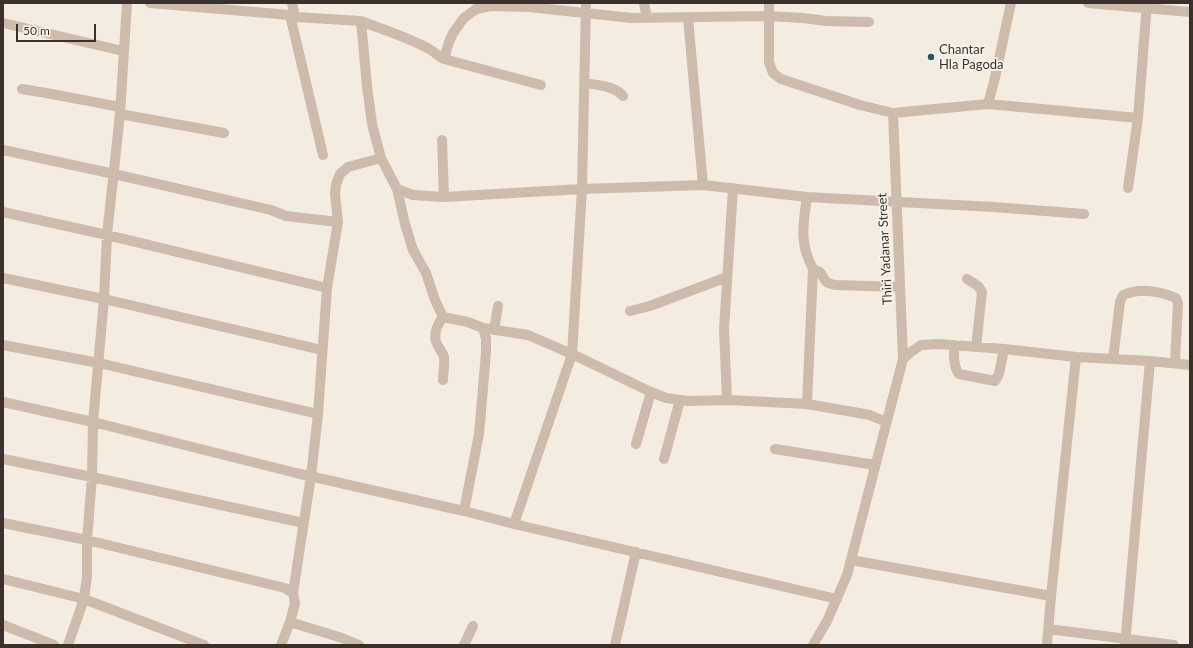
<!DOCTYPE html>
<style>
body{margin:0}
#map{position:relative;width:1193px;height:648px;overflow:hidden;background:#f4ebe1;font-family:Lato,sans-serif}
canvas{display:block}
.frame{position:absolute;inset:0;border:4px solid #3b302b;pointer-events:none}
.scale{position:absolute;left:16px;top:24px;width:80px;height:18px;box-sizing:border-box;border:2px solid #3b302b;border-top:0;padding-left:5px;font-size:12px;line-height:14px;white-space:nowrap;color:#3b302b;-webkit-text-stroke:3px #fbf5ee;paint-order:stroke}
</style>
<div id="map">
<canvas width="1193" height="648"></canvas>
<div class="frame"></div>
<div class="scale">50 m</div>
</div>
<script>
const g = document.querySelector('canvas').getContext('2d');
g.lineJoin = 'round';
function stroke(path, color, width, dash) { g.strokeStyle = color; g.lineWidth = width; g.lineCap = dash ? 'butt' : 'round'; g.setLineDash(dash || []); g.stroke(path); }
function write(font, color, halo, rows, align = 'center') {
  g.font = font + ' Lato,sans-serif'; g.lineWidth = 3.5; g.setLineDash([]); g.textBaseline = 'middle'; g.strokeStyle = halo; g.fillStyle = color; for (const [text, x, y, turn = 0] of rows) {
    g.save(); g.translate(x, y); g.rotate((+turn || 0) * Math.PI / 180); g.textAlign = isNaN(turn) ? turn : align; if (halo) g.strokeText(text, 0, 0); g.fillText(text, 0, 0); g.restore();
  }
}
stroke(new Path2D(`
 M150,3L290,15L295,17
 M292,3L295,17L361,21L367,86L372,124L381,158L397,189L413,195L444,197L582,189L703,185L807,197L993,207L1084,214
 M644,3L647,18
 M769,3V62L773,73L781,79L860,105L893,113L903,359
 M1088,3L1190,12
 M290,15L323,155
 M688,18L703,185
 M361,21C384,30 410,38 431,50C436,53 439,57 444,59L449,42L453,33L464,18L476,9L491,6L529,7L632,18L768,16L803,18L826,21L869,22
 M3,23L123,51
 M444,59L541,85
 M585,83C597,85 615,86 623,96
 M22,89C55,94 87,101 120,107
 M988,104L1138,118L1147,3
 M893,113L988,104L994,82L1011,3
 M120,114L224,133
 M442,140L444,197
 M3,150L114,174L271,210L286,216L338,222
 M1128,188L1138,118
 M397,189L405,224L413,250L426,273L435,300L443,317L468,322L483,328L528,335L572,354L651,392L666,398L688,401L727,400L807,404L870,415L886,422
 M807,197C803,226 799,242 813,269L820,272C826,281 824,283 836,285L900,287
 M3,212L107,235L327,288
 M3,278L104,299L322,350
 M967,279L978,286L982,292L976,347
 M630,311L650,306L727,277
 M494,330L498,306
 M3,345L99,363L318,414
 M954,345C954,355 953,366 959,374L995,381L999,374L1004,349
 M1113,359L1120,302L1123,295C1141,287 1159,291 1176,298L1178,303L1175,363
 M443,380C443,373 445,364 444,357C443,353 440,350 438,346C432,336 437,325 443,317
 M727,400L724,329L733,188
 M3,402L93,422L296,473L464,511L514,524L837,599
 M807,404L813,269
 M636,444L651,392
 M775,449L875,465
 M3,459L92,477L304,523
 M664,459L680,400
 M464,511L479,434L486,353V339L483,328
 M3,523L87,540L285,588L293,593L295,603L290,622L281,645
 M514,524L572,354L582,189L586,3
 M851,560L1051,596
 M3,579L84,599L204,645
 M293,593L311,476L318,414L327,288L338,222L335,194L336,185L340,174L348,167L381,158
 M290,622L342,638L359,645
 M3,625L54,645
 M1048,629L1174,645
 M68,645L84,599L87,576V540L92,477L93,422L104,299L107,235L120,114L127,3
 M464,645L473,626
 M615,645L636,552
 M813,645L827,621L847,575L903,359L911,352L921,345L939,344L1004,349L1076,357L1150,361L1190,365
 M1047,645L1051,596L1076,357
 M1125,645L1150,361`), '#cdbbac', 10);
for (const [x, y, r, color] of [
 [931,57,4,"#1f5a5e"]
]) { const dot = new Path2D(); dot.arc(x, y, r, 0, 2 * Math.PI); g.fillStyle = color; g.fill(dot); stroke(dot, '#fbf5ee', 1.5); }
write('13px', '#3b302b', '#fbf5ee', [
 ["Chantar",939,50],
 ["Hla Pagoda",939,65]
], 'left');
write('13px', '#3b302b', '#fbf5ee', [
 ["Thiri Yadanar Street",885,249,-93]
]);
</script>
